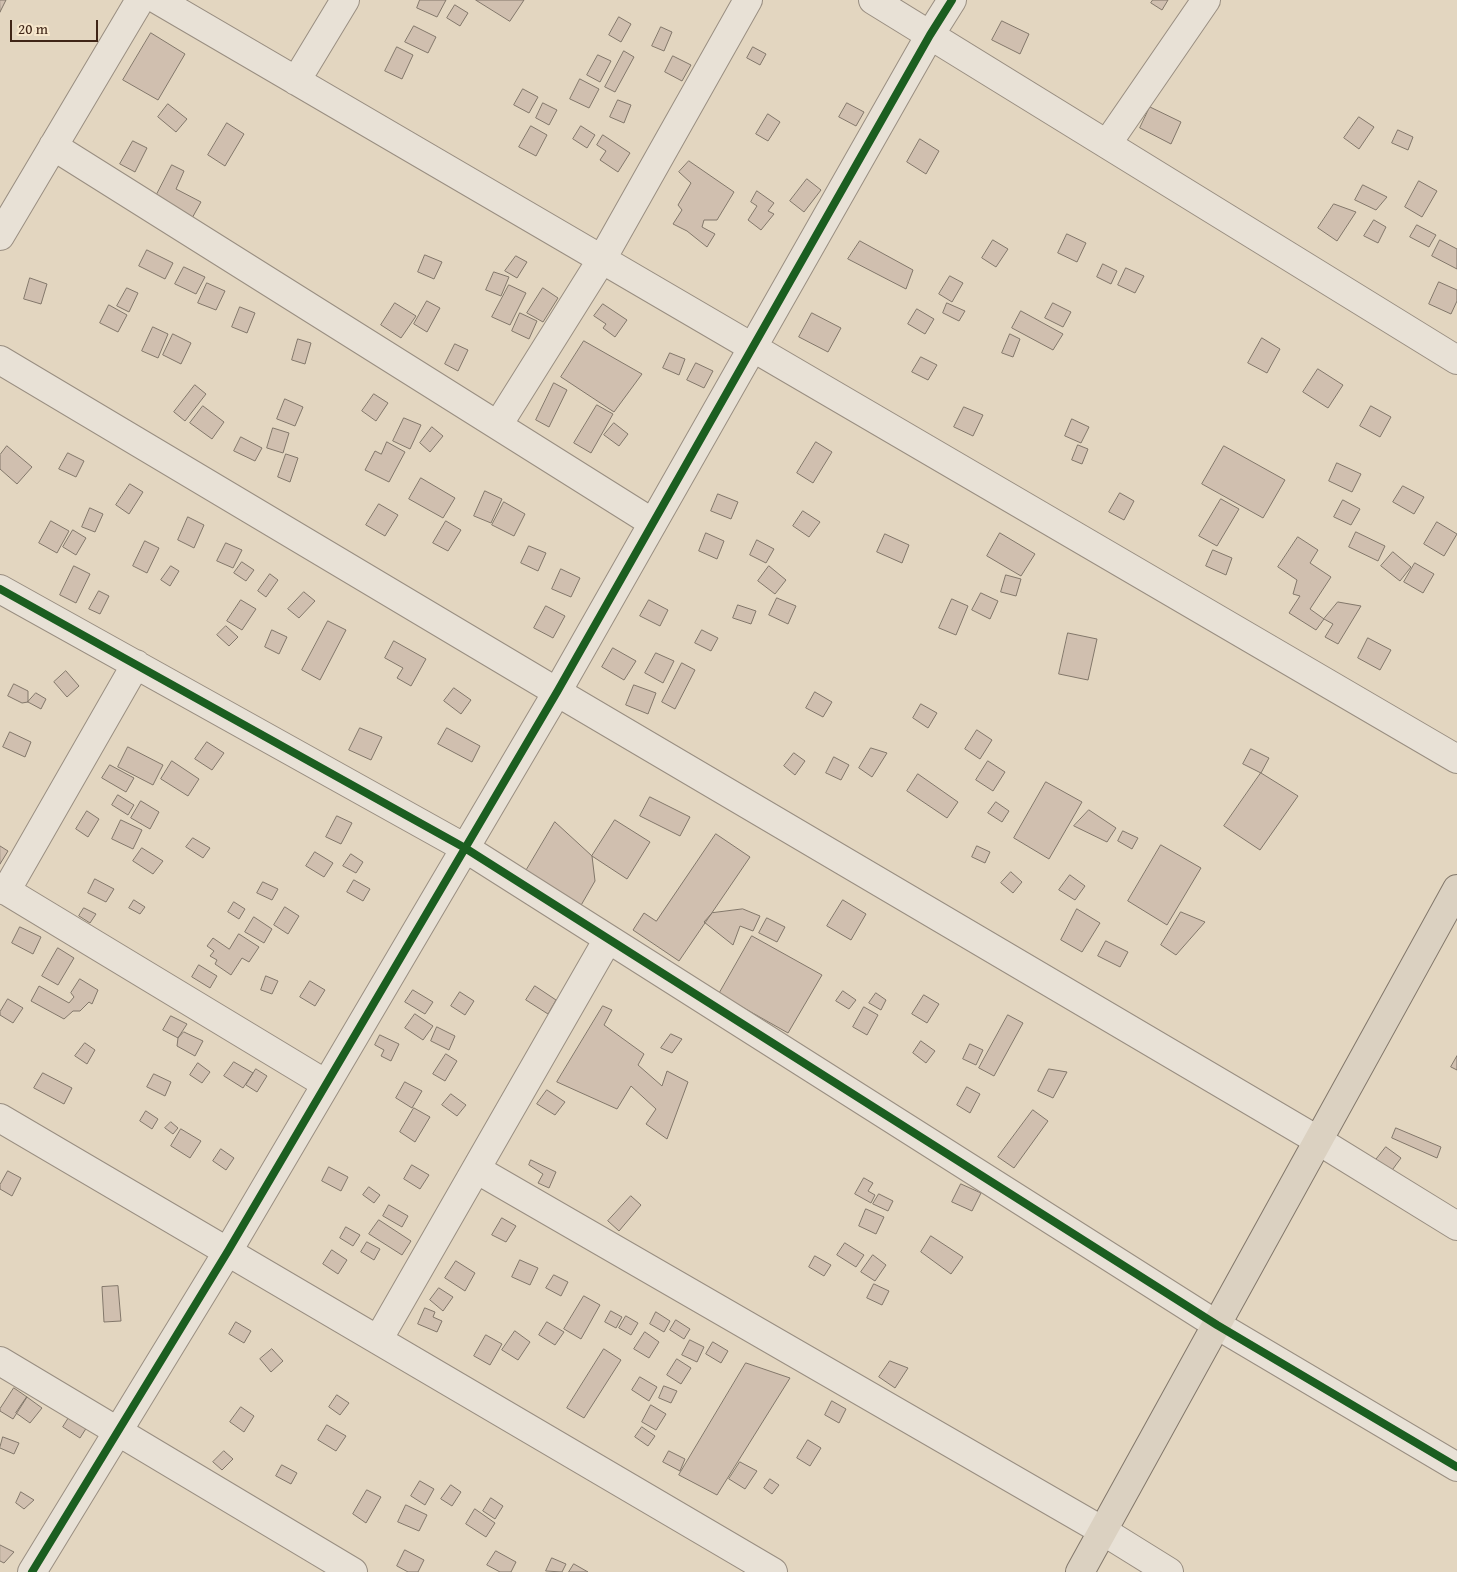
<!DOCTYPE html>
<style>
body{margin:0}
#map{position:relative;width:1457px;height:1572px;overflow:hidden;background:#e3d6c0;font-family:"Gentium Book Plus",serif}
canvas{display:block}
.scale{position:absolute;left:10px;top:20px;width:88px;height:22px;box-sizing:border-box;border:2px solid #3f2517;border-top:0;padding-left:6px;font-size:15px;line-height:18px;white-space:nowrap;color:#3f2517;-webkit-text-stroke:4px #f7e7cc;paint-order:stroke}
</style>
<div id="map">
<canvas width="1457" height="1572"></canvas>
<div class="scale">20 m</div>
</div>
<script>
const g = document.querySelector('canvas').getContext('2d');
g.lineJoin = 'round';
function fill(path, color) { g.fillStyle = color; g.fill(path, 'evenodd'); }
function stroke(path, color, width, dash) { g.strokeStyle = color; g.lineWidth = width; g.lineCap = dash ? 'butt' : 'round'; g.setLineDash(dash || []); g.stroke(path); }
const building = new Path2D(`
 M0,0H6L0,12Z
 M420,0H446L437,17L417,8Z
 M476,0H524L510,21Z
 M1153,0H1168L1162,10L1151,3Z
 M455,5L468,13L460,26L447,18Z
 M619,17L631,24L621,42L609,35Z
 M1002,21L1029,34L1020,54L992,40Z
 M414,26L436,37L428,53L405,42Z
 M661,27L672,32L664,51L652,46Z
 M151,33L185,54L158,100L123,80Z
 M397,47L413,55L402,79L385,71Z
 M753,47L766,54L760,65L747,58Z
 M624,51L634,57L615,92L605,87Z
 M598,55L611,61L600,82L587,75Z
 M673,56L691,65L682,81L665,72Z
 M580,79L599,89L589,108L570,99Z
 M523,89L538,97L529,113L514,105Z
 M618,100L631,105L624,123L610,117Z
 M543,103L557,110L549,125L536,118Z
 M847,103L864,112L856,126L839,117Z
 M168,104L187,119L176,132L158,117Z
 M1150,107L1181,122L1171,144L1140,128Z
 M768,114L780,122L768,141L756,134Z
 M1359,117L1374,127L1359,149L1344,138Z
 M227,123L244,134L225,166L208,155Z
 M531,126L547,135L536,156L519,147Z
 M581,126L595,135L587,148L573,139Z
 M1398,130L1413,137L1408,150L1392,143Z
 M603,135L630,153L618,172L600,160L606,151L597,145Z
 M920,139L939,151L926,174L907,162Z
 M133,141L147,148L135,172L120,164Z
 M689,161L734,192L717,220H704L702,227L715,234L707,247L687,231L673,224L682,210L678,205L691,183L679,172Z
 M172,165L184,171L176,189L201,202L191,220L154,200Z
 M807,179L821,190L804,212L790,201Z
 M1419,181L1437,191L1422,217L1405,207Z
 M1363,185L1387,197L1376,210L1355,200Z
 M757,191L774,203L768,211L774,214L761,230L748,220L757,206L751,202Z
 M1334,204L1356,212L1337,241L1318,228Z
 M1374,220L1386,227L1378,243L1364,236Z
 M1417,225L1436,235L1429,247L1410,237Z
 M1067,234L1086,243L1077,262L1058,253Z
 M993,240L1008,249L996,267L982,258Z
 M1440,240L1457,249V269L1432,256Z
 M860,241L913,270L906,289L848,259Z
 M147,250L173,263L165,279L139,266Z
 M425,255L442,262L434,279L418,272Z
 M516,256L527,262L517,278L505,271Z
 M1103,264L1117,271L1111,284L1097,277Z
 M184,267L205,277L196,294L175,284Z
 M1126,268L1144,276L1135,293L1118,285Z
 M494,272L509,277L501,296L486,290Z
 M950,276L963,283L952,302L939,294Z
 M30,278L47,284L41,304L24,299Z
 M1439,282L1457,290V301L1451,314L1429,304Z
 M207,283L225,291L216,310L198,303Z
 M509,285L526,293L510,325L492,317Z
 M127,288L138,293L129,312L117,306Z
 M543,288L558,298L543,322L527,313Z
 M427,301L440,308L427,332L414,324Z
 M395,303L416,316L401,338L381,325Z
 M947,303L965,311L959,321L943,313Z
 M1053,303L1071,312L1063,327L1045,318Z
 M603,304L627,320L615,337L603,328L606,324L594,316Z
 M109,305L127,315L118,332L100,323Z
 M240,307L255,313L247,333L232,327Z
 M917,309L934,319L925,334L908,324Z
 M1021,311L1063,334L1053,350L1012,328Z
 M520,313L537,321L529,339L512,331Z
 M812,313L841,328L828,352L799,337Z
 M153,327L168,334L158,358L142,351Z
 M173,334L191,343L181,364L163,355Z
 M1010,334L1020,339L1013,357L1002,353Z
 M1262,338L1280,349L1267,373L1248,363Z
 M298,339L311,343L305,364L292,360Z
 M584,341L642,374L614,412L561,377Z
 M455,344L468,350L458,371L445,364Z
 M670,353L685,359L679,375L663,368Z
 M921,357L937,365L928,380L912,372Z
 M696,363L713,371L704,388L687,380Z
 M1318,369L1343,385L1328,408L1303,392Z
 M554,383L567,390L549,427L536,420Z
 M195,385L206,394L185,421L174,412Z
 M374,394L388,403L376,421L362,411Z
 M285,399L303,407L295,426L277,419Z
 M597,405L613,414L591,453L574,443Z
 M203,406L224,422L212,439L190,423Z
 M1371,406L1391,417L1380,437L1360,426Z
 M964,407L983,415L973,436L954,427Z
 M404,418L421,425L410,449L393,441Z
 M1072,419L1089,427L1081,443L1065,436Z
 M614,423L628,434L619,446L604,435Z
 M432,427L443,436L430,452L420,443Z
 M273,428L289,433L283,453L267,448Z
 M241,437L262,448L255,461L234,451Z
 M387,442L405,452L389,482L365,470L375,451L381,454Z
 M816,442L832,452L813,483L797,473Z
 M1078,445L1088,449L1082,464L1072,460Z
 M7,446L32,467L17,484L0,469V455Z
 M1224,446L1285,480L1263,518L1202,484Z
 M68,453L84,461L76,477L59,469Z
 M286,454L298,458L290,482L278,477Z
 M1337,463L1361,474L1352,492L1329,481Z
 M421,478L455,498L443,518L409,499Z
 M130,484L143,492L129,514L116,505Z
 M1403,486L1424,497L1414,514L1393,502Z
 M485,491L502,499L491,523L474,516Z
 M1120,493L1134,501L1124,520L1109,512Z
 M718,494L738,502L731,519L711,511Z
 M1221,499L1239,509L1217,546L1199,536Z
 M1343,500L1360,509L1351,525L1334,517Z
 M504,502L525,514L514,536L492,525Z
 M379,504L398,515L385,536L366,525Z
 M90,508L103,514L95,532L82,527Z
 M803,511L820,522L809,537L793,526Z
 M188,517L204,525L194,548L178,540Z
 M51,521L69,531L57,553L39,543Z
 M446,521L461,530L448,551L433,543Z
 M1437,522L1457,534L1444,556L1424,544Z
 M73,530L86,538L76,555L63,547Z
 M1356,532L1385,546L1378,561L1349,547Z
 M706,533L724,541L717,559L699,551Z
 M1000,533L1035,554L1021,576L987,556Z
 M885,534L909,545L902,563L877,552Z
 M1298,537L1318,550L1310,563L1331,577L1310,609L1324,619L1316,630L1289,613L1300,596L1293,594L1297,580L1278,567Z
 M757,540L774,549L766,563L750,555Z
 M145,541L159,548L147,573L133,566Z
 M226,543L242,550L233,568L217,561Z
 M529,546L546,553L538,571L521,563Z
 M1213,550L1232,558L1226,575L1206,566Z
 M1393,552L1411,567L1400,581L1381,566Z
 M242,562L254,570L246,581L234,573Z
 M1415,563L1434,574L1423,593L1404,582Z
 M74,566L90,574L76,603L60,595Z
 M171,566L179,571L170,586L161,580Z
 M769,566L786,580L775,594L758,581Z
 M561,569L580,578L571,597L552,589Z
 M270,574L278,580L266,597L258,591Z
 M1006,575L1021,579L1016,596L1001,592Z
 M99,591L109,596L100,614L89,609Z
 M304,592L315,601L299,618L288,609Z
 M981,593L998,601L990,619L972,610Z
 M777,598L796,606L788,624L769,615Z
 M952,599L968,606L956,635L939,628Z
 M241,600L256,609L242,630L227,621Z
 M649,600L668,610L660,626L640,616Z
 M1338,602L1361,606L1338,644L1325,637L1333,624L1324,619Z
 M738,605L756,611L751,624L733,618Z
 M546,606L565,616L553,638L534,628Z
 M328,621L346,630L320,680L302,670Z
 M226,626L238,637L229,646L217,635Z
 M272,630L287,637L279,654L265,647Z
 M702,630L718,638L711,651L695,643Z
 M1068,633L1097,639L1088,680L1059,674Z
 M1368,638L1391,650L1380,670L1358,658Z
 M394,641L426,659L411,686L397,678L403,668L385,658Z
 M613,648L636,661L624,680L602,667Z
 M656,653L674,661L663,683L645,673Z
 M682,663L695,670L675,709L662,702Z
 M66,671L79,686L67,697L54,682Z
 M14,684L28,691V702L22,703L8,696Z
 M634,685L656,693L648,714L626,705Z
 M454,688L471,700L461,714L444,701Z
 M815,692L832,702L823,717L806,708Z
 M36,693L46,699L41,709L28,702Z
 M921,704L937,713L928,728L913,718Z
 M360,728L382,737L371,760L349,750Z
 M447,728L480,746L472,762L438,744Z
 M977,730L992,740L980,759L965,749Z
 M10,732L31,742L25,757L3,747Z
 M207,742L224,753L212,770L195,759Z
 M128,747L163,765L153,785L118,767Z
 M871,748L887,753L872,777L859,768Z
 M1251,749L1269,758L1261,773L1243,764Z
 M794,753L805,761L795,775L784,766Z
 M834,757L849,765L841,780L826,773Z
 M172,761L199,779L188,796L161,779Z
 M988,761L1005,772L993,791L976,780Z
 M110,765L134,778L126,792L102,778Z
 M1261,773L1298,796L1260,850L1224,826Z
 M918,774L958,802L947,818L907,791Z
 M1046,782L1082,802L1049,859L1014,838Z
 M118,795L134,805L128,815L112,805Z
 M650,797L690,817L680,836L640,816Z
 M141,801L159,812L150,829L131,818Z
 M996,802L1009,811L1002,822L988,813Z
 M1089,810L1116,828L1107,842L1074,826Z
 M87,811L99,819L88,837L76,829Z
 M337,816L352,823L341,844L326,837Z
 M121,820L142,830L133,849L112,839Z
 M615,820L650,842L627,879L592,856Z
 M555,822L592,856L595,881L576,914L520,881Z
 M1123,831L1138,838L1132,849L1118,841Z
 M716,834L750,857L679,961L633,930L644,913L656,921Z
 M193,838L210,848L203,858L186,847Z
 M1161,845L1201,868L1167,925L1128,901Z
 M0,846L8,851L0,864Z
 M977,846L990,852L985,863L972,857Z
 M142,848L163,861L153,874L133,861Z
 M315,852L333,863L324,877L306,866Z
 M351,854L363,862L356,873L343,866Z
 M1011,872L1022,882L1013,893L1001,883Z
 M1070,875L1085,886L1075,900L1059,890Z
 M95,879L114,889L106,902L88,893Z
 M354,880L370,889L363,901L347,892Z
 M263,882L278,889L272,900L257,893Z
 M134,900L145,907L140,914L129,908Z
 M843,900L866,914L851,940L827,926Z
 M234,902L245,909L239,919L228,912Z
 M285,907L299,916L288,934L274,925Z
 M84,908L96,914L90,923L79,916Z
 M743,909L760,916L753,931L740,926L733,945L704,922L712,913Z
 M1077,909L1100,923L1082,952L1061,940Z
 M1181,912L1205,922L1176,955L1161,945Z
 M254,917L272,929L264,943L245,932Z
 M767,918L785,927L777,942L759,933Z
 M20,927L41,937L33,954L12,943Z
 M239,934L259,947L249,962L242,958L231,975L215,964L217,960L210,956L214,951L207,946L213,938L229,949Z
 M752,936L822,975L788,1033L719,994Z
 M1106,941L1128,952L1120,967L1098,956Z
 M58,948L74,958L58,985L42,976Z
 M199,965L217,976L210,988L192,977Z
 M266,976L278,981L272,994L261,990Z
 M80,979L98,990L92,1004L89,1002L80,1011H73L64,1019L31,1001L39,986L69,1003L74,997L71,993Z
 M310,981L325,990L315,1006L300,997Z
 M535,986L556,1000L548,1014L526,1000Z
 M413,990L433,1002L425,1014L405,1002Z
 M843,991L856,1000L849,1009L836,1001Z
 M460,992L474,1001L465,1015L451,1006Z
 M876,993L886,1000L881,1010L869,1003Z
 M924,995L939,1004L927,1023L912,1014Z
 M8,999L23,1008L13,1023L0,1015V1012Z
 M603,1006L612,1010L604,1025L644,1054L638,1065L662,1086L667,1071L688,1082L667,1139L646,1124L656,1109L631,1086L617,1109L557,1082Z
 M864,1007L878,1015L867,1035L853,1027Z
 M415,1014L433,1026L423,1040L405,1028Z
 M1008,1015L1023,1023L994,1076L979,1068Z
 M171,1016L187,1024L178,1038L163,1030Z
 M437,1027L455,1036L449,1050L431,1041Z
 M184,1032L203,1041L195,1056L177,1046L178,1038Z
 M671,1034L682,1039L672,1053L661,1048Z
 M380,1035L399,1044L391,1061L381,1056L384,1050L375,1045Z
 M921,1041L935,1051L926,1063L913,1053Z
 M85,1043L95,1050L87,1064L75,1056Z
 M970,1044L983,1050L976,1065L963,1059Z
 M446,1054L457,1061L445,1081L433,1074Z
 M1457,1056V1070L1451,1067Z
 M234,1062L253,1073L243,1088L224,1076Z
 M198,1063L210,1072L202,1083L190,1075Z
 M256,1069L267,1076L257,1092L246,1085Z
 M1049,1069L1067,1072L1053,1098L1038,1091Z
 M43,1073L72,1088L64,1104L34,1088Z
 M154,1074L171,1082L165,1096L147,1087Z
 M405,1082L422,1091L412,1108L396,1098Z
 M967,1087L980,1094L970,1113L957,1105Z
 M547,1090L565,1102L555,1115L537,1104Z
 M451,1094L466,1105L457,1116L442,1105Z
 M414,1108L430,1117L415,1142L400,1132Z
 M1033,1110L1048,1121L1014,1168L998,1157Z
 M146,1111L158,1119L152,1129L140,1121Z
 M171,1122L178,1128L173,1134L165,1128Z
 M1396,1128L1441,1147L1437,1158L1392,1138Z
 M181,1129L201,1141L190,1158L171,1146Z
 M1386,1147L1401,1158L1390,1173L1375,1161Z
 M221,1149L234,1158L226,1170L213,1161Z
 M531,1160L556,1172L549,1188L538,1183L543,1174L529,1165Z
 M412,1165L429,1175L420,1189L404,1179Z
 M329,1167L348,1177L341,1191L322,1181Z
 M8,1171L21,1178L12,1196L0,1189V1185Z
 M864,1178L873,1183L868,1191L875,1195L871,1203L855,1194Z
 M961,1184L981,1193L972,1211L952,1202Z
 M369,1187L380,1195L374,1203L363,1195Z
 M879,1194L893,1201L888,1211L873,1204Z
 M631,1196L641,1205L619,1231L608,1221Z
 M389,1205L408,1216L402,1227L383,1216Z
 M866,1209L884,1217L876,1234L859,1226Z
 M502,1218L516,1226L506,1242L492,1235Z
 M379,1220L411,1241L402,1255L369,1234Z
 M346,1227L360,1235L353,1246L340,1238Z
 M931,1236L963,1257L951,1274L921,1252Z
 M367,1242L380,1249L374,1260L361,1252Z
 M845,1243L864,1255L856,1267L837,1255Z
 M332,1250L347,1260L338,1274L323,1264Z
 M873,1255L886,1265L875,1281L861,1272Z
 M815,1256L831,1265L824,1276L809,1267Z
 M520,1260L538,1268L530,1285L512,1277Z
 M456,1261L475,1273L465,1291L445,1278Z
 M554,1275L568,1282L561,1296L546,1288Z
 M874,1284L889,1291L882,1305L867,1298Z
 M118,1286L121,1321L104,1322L102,1287Z
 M439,1288L453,1297L443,1311L430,1300Z
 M584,1296L600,1305L581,1339L564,1329Z
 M425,1308L435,1312L433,1317L442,1321L437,1332L418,1324Z
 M611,1311L622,1317L616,1328L605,1322Z
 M656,1312L670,1321L664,1332L650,1324Z
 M626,1316L638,1323L631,1335L619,1328Z
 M676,1320L690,1329L684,1339L670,1330Z
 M236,1322L251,1331L244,1343L229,1334Z
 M547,1322L564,1332L555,1345L539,1335Z
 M515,1331L530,1342L518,1360L502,1350Z
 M645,1332L659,1342L649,1358L634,1349Z
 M486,1335L502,1344L490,1365L474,1356Z
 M690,1340L704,1347L697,1362L682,1355Z
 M713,1342L728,1351L721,1363L706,1354Z
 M272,1349L283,1361L271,1372L260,1359Z
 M604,1349L621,1360L584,1418L567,1408Z
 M677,1359L691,1368L681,1384L667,1375Z
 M890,1361L908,1368L895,1388L879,1377Z
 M746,1363L790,1378L717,1495L679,1475Z
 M640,1377L657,1387L649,1401L632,1390Z
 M664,1386L677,1391L671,1403L659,1398Z
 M14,1388L27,1397L13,1419L0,1411V1409Z
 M337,1395L349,1403L340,1415L329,1407Z
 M27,1397L42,1408L30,1423L16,1413Z
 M832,1401L846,1409L839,1423L825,1415Z
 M651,1405L666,1414L656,1430L642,1422Z
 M241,1407L254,1416L244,1432L230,1422Z
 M75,1408L92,1419L80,1438L63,1427Z
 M327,1425L346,1436L336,1451L318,1440Z
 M642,1427L655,1436L648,1446L635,1437Z
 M3,1437L19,1443L14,1454L0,1448Z
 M808,1440L821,1448L810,1466L797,1458Z
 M224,1451L233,1459L222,1470L213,1462Z
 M669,1451L685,1459L680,1471L663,1462Z
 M740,1462L757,1471L745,1489L729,1479Z
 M282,1465L297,1473L291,1484L276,1476Z
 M770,1479L779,1485L772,1494L764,1488Z
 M420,1481L434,1489L425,1505L411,1496Z
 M451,1485L461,1492L452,1506L441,1499Z
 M367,1490L381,1497L366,1523L353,1514Z
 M21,1492L34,1500L24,1509L16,1503Z
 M491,1498L503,1506L495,1519L483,1511Z
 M406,1505L427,1515L419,1531L398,1522Z
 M475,1509L495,1523L486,1537L466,1524Z
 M0,1545L14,1552L4,1563L0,1561Z
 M405,1550L424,1560L418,1572H408L397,1566Z
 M496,1551L516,1562L511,1572H500L487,1565Z
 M552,1558L566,1564L562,1572L546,1571Z
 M574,1564L588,1572H569Z`);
fill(building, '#d0bfaf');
stroke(building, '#82776a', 1);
const minor = new Path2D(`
 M158,0L1457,759
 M873,0L1457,360
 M296,81L345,0
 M1107,144L1206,0
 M53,146L653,523
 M0,236L140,0
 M0,360L557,692L1319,1141L1457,1226
 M498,425L602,259L748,0
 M0,589L465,848L1217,1325L1457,1467
 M0,887L326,1084
 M6,891L136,664
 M0,1118L773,1572
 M476,1169L1103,1531L1169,1572
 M378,1340L608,939
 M0,1361L353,1572
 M32,1572L228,1251L557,692L930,35L952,0`);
const major = new Path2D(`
 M1080,1572L1457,889`);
stroke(minor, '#998e81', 30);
stroke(major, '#82776a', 30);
stroke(minor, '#e8e1d6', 28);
stroke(major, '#dbd1c1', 28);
stroke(new Path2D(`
 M0,589L465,848L1217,1325L1457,1467
 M32,1572L228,1251L557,692L930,35L952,0`), '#1b5e20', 8);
</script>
